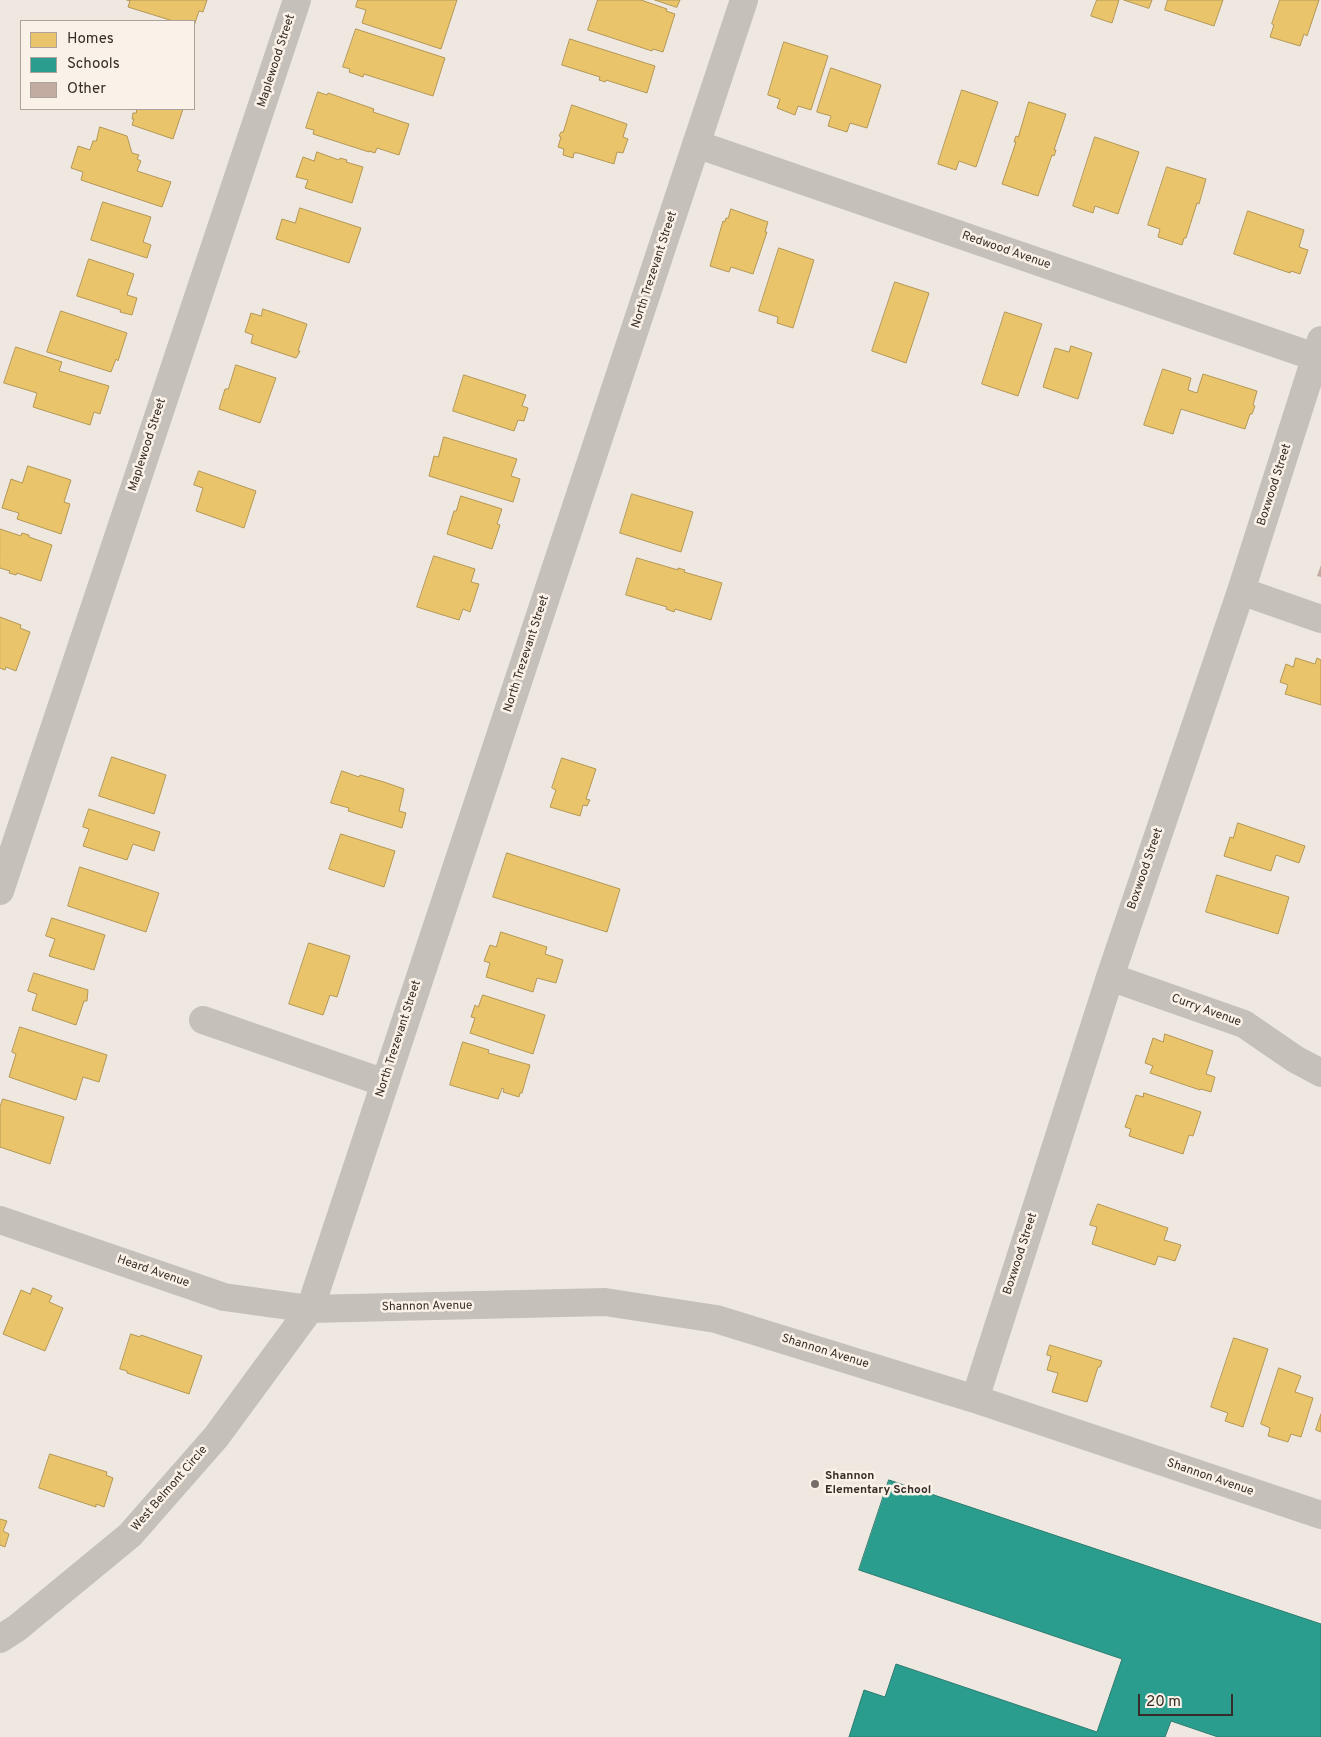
<!DOCTYPE html>
<style>
body{margin:0}
#map{position:relative;width:1321px;height:1737px;overflow:hidden;background:#eee8e1;font-family:Overpass,sans-serif}
canvas{display:block}
.legend{position:absolute;left:20px;top:20px;width:175px;height:90px;box-sizing:border-box;background:#faf2e8;border:1px solid #aca39b;margin:0;padding:6px 9px;list-style:none;font-size:15px;color:#372d28}
.legend li{display:flex;align-items:center;gap:10px;height:25px}
.legend b{width:25px;border:1px solid #aca39b}
.scale{position:absolute;left:1138px;top:1694px;width:95px;height:22px;box-sizing:border-box;border:2px solid #372d28;border-top:0;padding-left:6px;font-size:15px;line-height:18px;white-space:nowrap;color:#372d28;-webkit-text-stroke:4px #faf2e8;paint-order:stroke}
</style>
<div id="map">
<canvas width="1321" height="1737"></canvas>
<ul class="legend">
<li><b style="height:14px;background:#e9c46a"></b>Homes</li>
<li><b style="height:14px;background:#2a9d8f"></b>Schools</li>
<li><b style="height:14px;background:#c2aca2"></b>Other</li>
</ul>
<div class="scale">20 m</div>
</div>
<script>
const g = document.querySelector('canvas').getContext('2d');
g.lineJoin = 'round';
function fill(path, color) { g.fillStyle = color; g.fill(path, 'evenodd'); }
function stroke(path, color, width, dash) { g.strokeStyle = color; g.lineWidth = width; g.lineCap = dash ? 'butt' : 'round'; g.setLineDash(dash || []); g.stroke(path); }
function write(font, color, halo, rows, align = 'center') {
  g.font = font + ' Overpass,sans-serif'; g.lineWidth = 5; g.setLineDash([]); g.textBaseline = 'middle'; g.strokeStyle = halo; g.fillStyle = color; for (const [text, x, y, turn = 0] of rows) {
    g.save(); g.translate(x, y); g.rotate((+turn || 0) * Math.PI / 180); g.textAlign = isNaN(turn) ? turn : align; if (halo) g.strokeText(text, 0, 0); g.fillText(text, 0, 0); g.restore();
  }
}
const homes = new Path2D(`
 M127,0H207L203,12L199,11L194,26V21H173L128,7L130,1Z
 M358,0H457L441,49L362,23L366,10L356,7Z
 M598,0H641L667,9L666,11L675,14L663,52L653,49L652,51L588,30Z
 M655,0H680L677,7Z
 M1097,0H1119L1112,23L1091,16Z
 M1124,0H1152L1149,8Z
 M1168,0H1223L1214,26L1165,10Z
 M1280,0H1319L1307,36L1304,34L1300,46L1270,37L1274,25L1272,24Z
 M356,29L445,58L433,96L364,74L363,77L349,72L350,69L343,67Z
 M570,39L655,66L647,93L606,80L605,82L599,80L600,77L562,65Z
 M784,42L828,56L811,110L798,106L795,115L777,108L780,99L768,95Z
 M831,68L881,85L867,128L850,123L847,132L828,126L831,116L817,112Z
 M962,90L998,102L976,167L959,161L956,170L938,164Z
 M318,92L327,95L328,93L374,109L373,112L409,124L399,155L377,148L375,153L369,151V152L313,134L314,130L306,128Z
 M1029,102L1066,114L1054,150H1056L1054,156L1052,155L1038,196L1002,184L1016,142H1014L1016,136L1018,137Z
 M572,105L627,124L623,137L628,139L623,153L617,152L614,164L578,153H574L573,158L563,155L564,149L558,147L561,137L559,136L561,132H563Z
 M137,109H183L173,139L132,125L134,119H132L133,113H136Z
 M100,127L127,136L132,153L139,155L137,159L141,161L137,171L171,182L162,207L81,180L83,172L71,168L78,146L90,150L93,141H96Z
 M1095,137L1139,152L1118,214L1095,206L1093,213L1073,206Z
 M317,152L339,160L340,158L347,160L346,162L363,167L352,203L305,188L308,180L296,177L303,157L314,161Z
 M1167,167L1206,179L1199,204L1197,203L1186,238H1184L1182,245L1158,237L1160,229L1148,225Z
 M103,202L151,217L143,242L151,245L147,258L91,240Z
 M300,208L361,228L349,263L276,239L282,219L295,223Z
 M731,209L768,222L765,232H767L753,274L731,267L729,272L710,266L723,221L725,222L726,218H728Z
 M1248,211L1304,230L1299,247L1308,250L1300,274L1291,271L1290,273L1234,254Z
 M779,248L814,260L793,328L777,323L778,317L759,311Z
 M89,259L134,274L127,295L137,298L132,315L120,312L121,310L77,296Z
 M895,282L929,293L906,363L872,351Z
 M263,309L307,324L298,351H300L298,355L296,358L251,343L253,335L245,332L251,313L261,316Z
 M61,311L127,333L118,361L116,359L111,372L47,352Z
 M1005,312L1042,324L1018,396L982,384Z
 M1071,346L1092,353L1078,399L1043,387L1055,348L1069,352Z
 M16,347L62,362L59,371L109,386L100,414L94,412L90,425L33,407L37,393L4,383Z
 M236,365L276,378L260,423L219,409L225,389H228Z
 M1163,369L1191,378L1188,390L1197,393L1203,374L1257,391L1253,405L1255,406L1252,414H1250L1245,429L1181,409L1173,434L1144,425Z
 M464,375L526,395L522,406L528,408L524,421L518,420L514,431L453,411Z
 M444,437L517,459L511,476L520,479L513,502L429,476L434,456L438,457Z
 M28,466L71,480L64,502L70,504L61,534L17,519L19,513L2,508L11,479L22,483Z
 M199,471L256,491L244,528L196,511L203,488L194,485Z
 M632,494L693,512L681,552L620,533Z
 M461,496L502,509L497,524L500,525L492,549L447,534L454,511H456Z
 M0,529L21,536L22,533L29,535V537L52,545L41,581L17,573L16,575L9,573L10,571L0,568Z
 M434,556L475,569L471,582L479,584L470,612L463,609L459,620L417,607Z
 M637,558L678,570V568L685,570L684,572L722,583L711,620L675,609L674,612L666,609L667,607L626,595Z
 M0,617L21,625L20,628L30,632L16,671L6,667L5,670L0,668Z
 M1296,658L1315,664L1317,658L1321,660V705L1285,694L1288,685L1280,682L1286,664L1293,667Z
 M112,757L166,775L154,814L99,796Z
 M562,758L596,769L586,799L590,800L587,806L583,805L580,816L550,807L556,790L552,788Z
 M342,771L359,777L360,775L384,782L404,789L399,811L406,813L402,828L348,811L349,808L331,803Z
 M89,809L160,832L154,851L133,844L127,860L83,846L89,829L83,827Z
 M1238,823L1305,846L1299,863L1276,855L1271,871L1224,856L1230,837L1233,838Z
 M341,834L395,851L384,887L329,869Z
 M507,853L620,889L607,932L493,897Z
 M80,867L159,893L146,932L68,906Z
 M1217,875L1289,897L1278,934L1206,912Z
 M52,918L105,935L94,970L49,956L55,939L46,936Z
 M501,932L547,947L545,954L563,960L556,983L537,978L533,992L486,977L490,963L484,961L490,945L496,947Z
 M309,943L350,956L337,997L330,995L323,1015L289,1004Z
 M34,973L88,990L87,1001H84L76,1025L32,1010L37,994L28,991Z
 M483,995L545,1015L533,1054L470,1033L475,1018L471,1017L475,1005L478,1007Z
 M20,1027L107,1055L99,1082L83,1077L76,1100L9,1077L16,1054L12,1052Z
 M1165,1034L1213,1051L1206,1074L1215,1077L1211,1092L1201,1089L1200,1090L1150,1073L1153,1066L1145,1063L1153,1038L1163,1042Z
 M463,1042L489,1050L488,1053L530,1065L522,1093H520L519,1097L503,1092L504,1089L502,1088L498,1099L450,1085Z
 M1144,1093L1201,1112L1193,1136L1189,1135L1183,1154L1129,1136L1131,1129L1125,1127L1136,1095L1143,1097Z
 M3,1099L64,1117L50,1164L0,1147V1107Z
 M1098,1204L1168,1228L1164,1240L1181,1245L1175,1261L1158,1256L1155,1265L1092,1244L1097,1227L1090,1225Z
 M33,1288L52,1296L49,1302L63,1308L45,1351L3,1334L21,1290L30,1294Z
 M131,1334L140,1337L141,1335L202,1356L189,1394L127,1373V1371L120,1369Z
 M1234,1338L1268,1349L1243,1427L1225,1421L1228,1413L1211,1407Z
 M1050,1345L1102,1361L1100,1367H1098L1087,1402L1052,1392L1058,1373L1047,1370L1051,1356L1047,1355Z
 M1279,1368L1301,1376L1295,1392L1313,1398L1301,1437L1291,1434L1288,1442L1268,1436L1270,1428L1261,1424Z
 M1321,1414V1432L1316,1430Z
 M50,1454L107,1472L106,1475L113,1478L104,1507L96,1504V1507L39,1488Z
 M0,1519L7,1521L3,1531L9,1534L5,1547L0,1545Z`);
fill(homes, '#e9c46a');
stroke(homes, '#b49756', 1);
const schools = new Path2D(`
 M889,1480L1321,1624V1737H1218L1171,1721L1165,1737H849L864,1690L885,1697L896,1664L1097,1732L1122,1659L859,1570Z`);
fill(schools, '#2a9d8f');
stroke(schools, '#2e7b70', 1);
fill(new Path2D(`
 M1321,565V577L1317,576Z`), '#c2aca2');
stroke(new Path2D(`
 M696,144L1315,357
 M1241,591L1321,619
 M0,891L297,0
 M1110,977L1244,1024L1295,1059L1321,1073
 M203,1020L385,1083
 M0,1220L224,1297L310,1309L605,1302L716,1319L975,1399L1321,1515
 M975,1399L1110,977L1241,591L1321,340
 M0,1639L17,1628L130,1535L216,1437L310,1309L744,0`), '#c6c0ba', 28);
for (const [x, y, r, color] of [
 [815,1484,5,"#776e69"]
]) { const dot = new Path2D(); dot.arc(x, y, r, 0, 2 * Math.PI); g.fillStyle = color; g.fill(dot); stroke(dot, '#faf2e8', 2); }
write('12px', '#372d28', '#faf2e8', [
 ["Maplewood Street",277,61,-72],
 ["Redwood Avenue",1006,251,19],
 ["North Trezevant Street",655,270,-72],
 ["Maplewood Street",148,445,-72],
 ["Boxwood Street",1275,485,-72],
 ["North Trezevant Street",527,654,-72],
 ["Boxwood Street",1146,869,-71],
 ["Curry Avenue",1206,1011,20],
 ["North Trezevant Street",399,1039,-72],
 ["Boxwood Street",1021,1254,-72],
 ["Heard Avenue",153,1272,19],
 ["Shannon Avenue",427,1307,-1],
 ["Shannon Avenue",825,1352,17],
 ["Shannon Avenue",1210,1478,19],
 ["West Belmont Circle",170,1489,-49]
]);
write('bold 12px', '#372d28', '#faf2e8', [
 ["Shannon",825,1477],
 ["Elementary School",825,1491]
], 'left');
</script>
